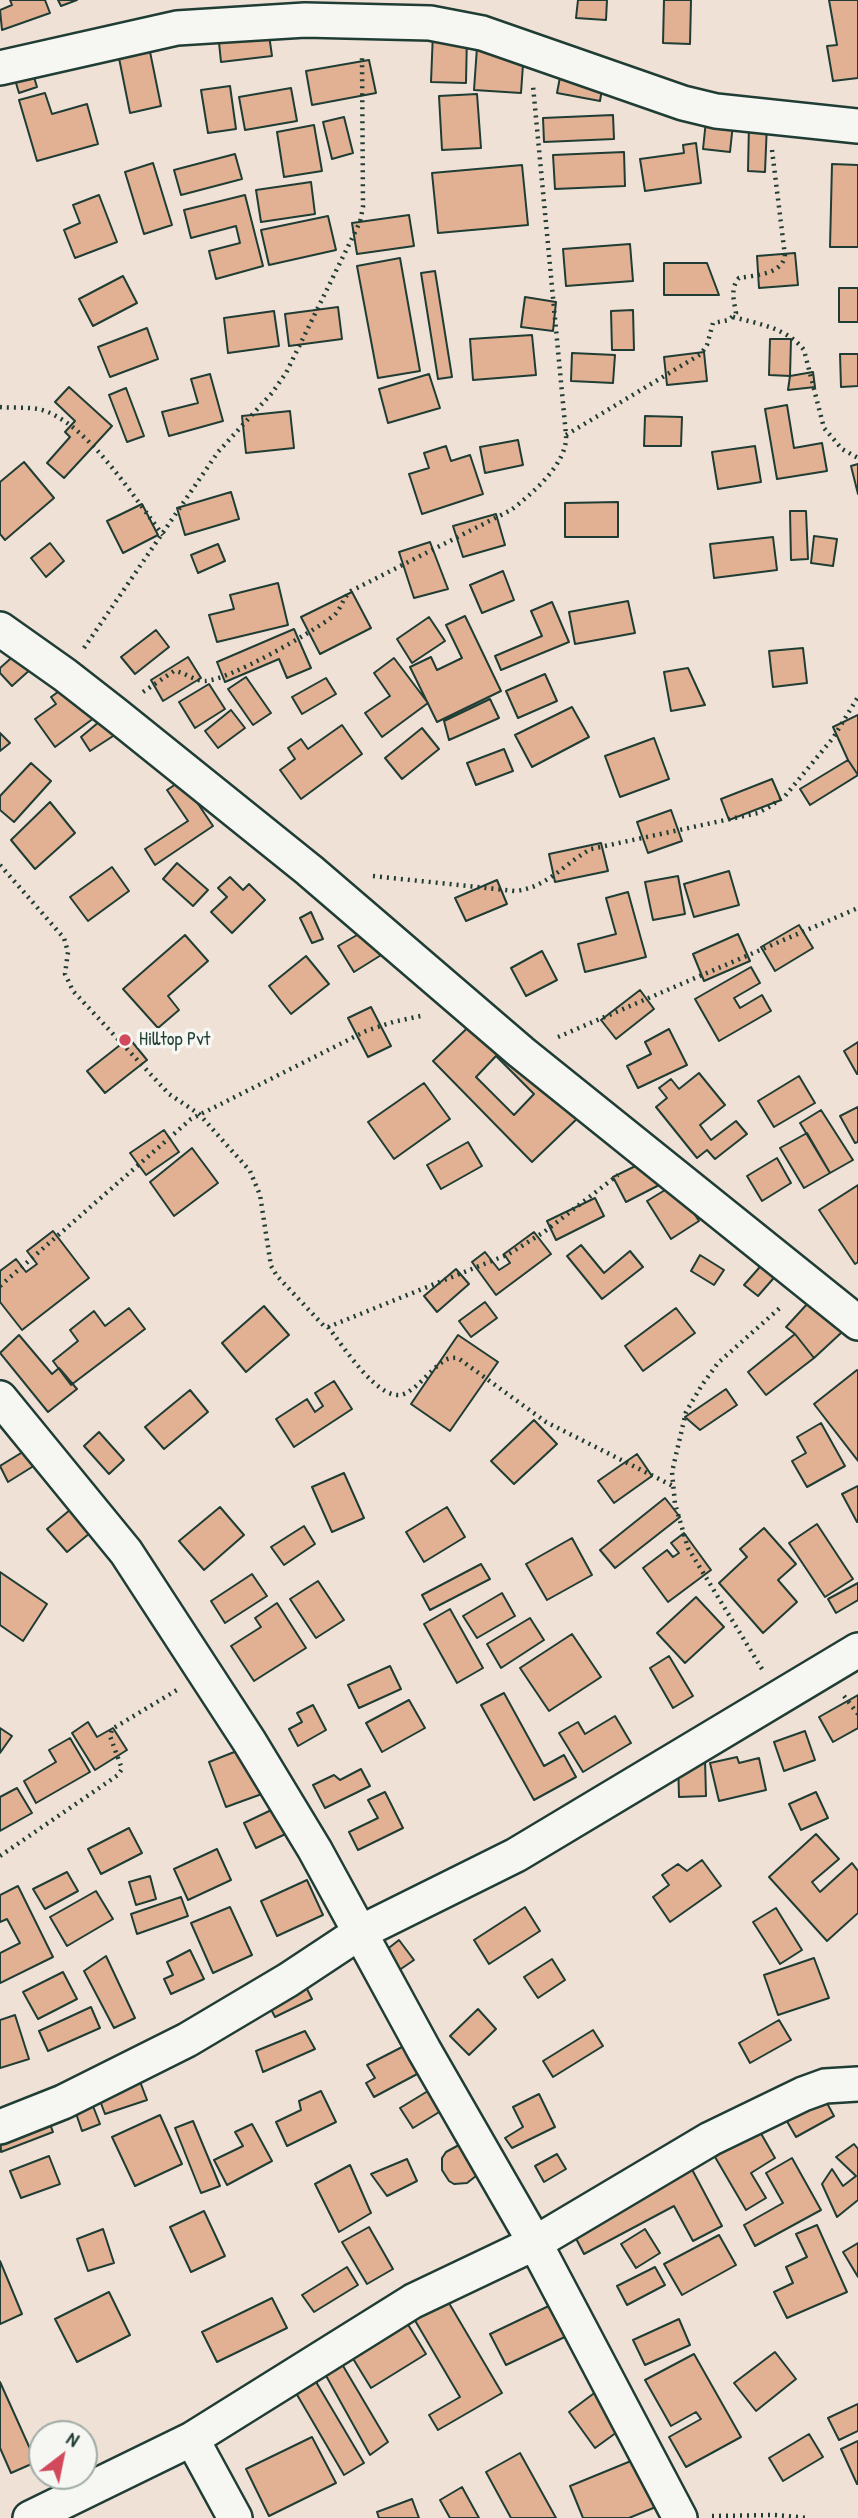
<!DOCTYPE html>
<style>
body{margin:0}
#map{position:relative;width:858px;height:2518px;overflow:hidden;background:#f0e1d6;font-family:"Patrick Hand",sans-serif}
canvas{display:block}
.north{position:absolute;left:28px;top:2420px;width:70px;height:70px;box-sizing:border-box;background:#f6f6f2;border:2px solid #a0aca6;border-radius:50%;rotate:32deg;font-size:19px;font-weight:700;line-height:28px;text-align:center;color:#1f3d34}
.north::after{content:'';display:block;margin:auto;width:24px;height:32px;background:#d1495b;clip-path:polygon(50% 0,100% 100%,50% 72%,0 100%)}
</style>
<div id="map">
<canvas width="858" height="2518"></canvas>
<div class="north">N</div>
</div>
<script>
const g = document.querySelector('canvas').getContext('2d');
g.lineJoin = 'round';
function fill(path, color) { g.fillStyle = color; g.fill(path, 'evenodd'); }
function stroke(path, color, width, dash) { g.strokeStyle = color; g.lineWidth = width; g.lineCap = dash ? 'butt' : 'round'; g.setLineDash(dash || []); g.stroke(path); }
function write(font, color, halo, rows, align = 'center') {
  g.font = font + ' "Patrick Hand",sans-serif'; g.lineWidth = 7; g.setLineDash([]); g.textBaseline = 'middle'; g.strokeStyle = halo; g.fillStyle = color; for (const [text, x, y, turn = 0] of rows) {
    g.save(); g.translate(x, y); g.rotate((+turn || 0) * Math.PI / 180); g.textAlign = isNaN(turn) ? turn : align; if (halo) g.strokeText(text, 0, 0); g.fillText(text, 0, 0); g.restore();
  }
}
const building = new Path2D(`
 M10,0H45L50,13L2,30L0,10L12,5Z
 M58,0H77L61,6Z
 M578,0H607L606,20L576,18Z
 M664,0H691L690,44L663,43Z
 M829,0H858V78L833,81L827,46L837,45Z
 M268,28L272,56L221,62L218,33Z
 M433,32L467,34L466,83L431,82Z
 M478,33L525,36L521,93L474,90Z
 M147,37L161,106L130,113L116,43Z
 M564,56L606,64L600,101L557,93Z
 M369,60L376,93L312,105L306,71Z
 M31,67L37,87L19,93L13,73Z
 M230,86L236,129L208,133L201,90Z
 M291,88L297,121L245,130L239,97Z
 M45,93L52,114L87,104L98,144L37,161L19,100Z
 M477,94L481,148L442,150L439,96Z
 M707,111L734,114L730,152L703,149Z
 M613,115L614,139L544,142L543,118Z
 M344,117L353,153L332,159L323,122Z
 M749,123H767L765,172L748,171Z
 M314,125L322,171L284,177L277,132Z
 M696,143L701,183L645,191L640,159L684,153L683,145Z
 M624,152L625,186L555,189L553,155Z
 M235,154L242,179L181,195L174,170Z
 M153,163L172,225L144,234L125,172Z
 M832,164L858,165V247H830Z
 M522,165L528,225L438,233L432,173Z
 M311,182L315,214L261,222L256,190Z
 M99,195L117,242L75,258L64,230L80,223L73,205Z
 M245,195L263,266L216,279L209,251L240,243L236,226L191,238L184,210Z
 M409,215L414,246L357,254L352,223Z
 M328,216L336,250L269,265L261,230Z
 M630,244L633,281L566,286L563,249Z
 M795,253L798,285L759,288L757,256Z
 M400,258L420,371L378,378L357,266Z
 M664,263H707L719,295H664Z
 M435,271L452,377L438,379L421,273Z
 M123,276L137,303L93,326L79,299Z
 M839,288H858V322H839Z
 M525,297L556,302L553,331L521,327Z
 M338,307L342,339L289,346L285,314Z
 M633,310L634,350H612L611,311Z
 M274,311L279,346L228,353L224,318Z
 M147,328L158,359L110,377L98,347Z
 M532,335L536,375L473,380L470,339Z
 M770,339H791L790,376L769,375Z
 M704,352L707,381L667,385L664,357Z
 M572,353L615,355L613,383L571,381Z
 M840,354H858V386L841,387Z
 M813,372L815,387L788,390L790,376Z
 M210,374L223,421L169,436L162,412L198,403L191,379Z
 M429,374L440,408L388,423L379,389Z
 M69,387L112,426L64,478L47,463L70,437L65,432L75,421L55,402Z
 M126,388L144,436L127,442L109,395Z
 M787,405L794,448L822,443L827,471L777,479L765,409Z
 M290,411L294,448L246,453L242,416Z
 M645,416L682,417L681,446H644Z
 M518,440L523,465L485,473L480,447Z
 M446,446L451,461L470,455L483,494L422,514L409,474L429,468L424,453Z
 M755,446L761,482L718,489L712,452Z
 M24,462L54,498L5,540L0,534V482Z
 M858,464V494L851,466Z
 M231,492L239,519L185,535L177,508Z
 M618,502V537H565V503Z
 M142,504L158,535L123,553L107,521Z
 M790,511H806L808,559L791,560Z
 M496,514L505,545L463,557L453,526Z
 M814,536L837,539L833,566L811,563Z
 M773,537L777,570L714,578L710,544Z
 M430,542L448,589L414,598L399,552Z
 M50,543L64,561L46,577L31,558Z
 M218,544L225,561L198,573L191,555Z
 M503,571L514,600L482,613L470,585Z
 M278,583L288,625L217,642L209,615L234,609L230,595Z
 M352,592L371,628L320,654L301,617Z
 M628,601L635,633L575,644L569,612Z
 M552,602L569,642L501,670L495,656L542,636L531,611Z
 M465,616L501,691L437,722L410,667L431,657L437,670L462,658L446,625Z
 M429,617L445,641L412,663L397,639Z
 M294,629L311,668L287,678L279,659L225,682L217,662Z
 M156,630L169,647L135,674L121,657Z
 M28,643L42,659L12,686L0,673V668Z
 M803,648L807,683L773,687L769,651Z
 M188,657L201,678L163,701L151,680Z
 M394,658L428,703L382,737L365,713L390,696L374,673Z
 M688,668L705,705L671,711L664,672Z
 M545,674L557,701L518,718L506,691Z
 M246,677L271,713L253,725L228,689Z
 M77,678L102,712L55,747L35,719L56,704L51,697Z
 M326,678L336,694L302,714L292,697Z
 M209,684L225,709L195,728L179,702Z
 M490,699L499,718L449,740L444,721Z
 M572,707L589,737L532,767L515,735Z
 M231,710L245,728L218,748L205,731Z
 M112,711L124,729L90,751L81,737Z
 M858,715V775L848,760L833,727Z
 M342,725L362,754L301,799L280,770L295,759L288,748L301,739L308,749Z
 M422,728L439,749L402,779L385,758Z
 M0,733L10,743L0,751Z
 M654,738L669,779L620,797L605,756Z
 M504,749L513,771L476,785L467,763Z
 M848,760L858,775L810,805L800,789Z
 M31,763L51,781L14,822L0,810V796Z
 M772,779L781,800L729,820L721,799Z
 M182,780L213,826L155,865L145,849L188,821L167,790Z
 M50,802L75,833L35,869L11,840Z
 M671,810L682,841L648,853L637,822Z
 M601,843L608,871L555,882L549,854Z
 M177,863L208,890L193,906L163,879Z
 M112,867L129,891L88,921L70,897Z
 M729,871L739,905L694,917L684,884Z
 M678,876L685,914L653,920L645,882Z
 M230,877L243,890L249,884L265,900L232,933L211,912L227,897L218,888Z
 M497,880L507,904L466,921L455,898Z
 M628,892L646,957L585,972L578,944L616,934L606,898Z
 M311,912L323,939L312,943L300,918Z
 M799,925L813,948L775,971L761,947Z
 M371,927L386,952L354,972L338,946Z
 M738,934L750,961L704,981L693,954Z
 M185,935L208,961L168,996L179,1010L158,1028L123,989Z
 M542,951L557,980L526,996L511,968Z
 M306,956L329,984L291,1014L269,986Z
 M751,967L760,983L734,998L740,1008L762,995L771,1011L719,1041L695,999Z
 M640,990L654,1009L616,1039L601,1020Z
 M371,1007L391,1046L368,1057L348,1018Z
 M483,1013L582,1114L532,1162L433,1061ZM496,1056L534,1094L514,1115L476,1077Z
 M669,1029L687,1065L638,1088L627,1066L651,1054L645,1042Z
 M129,1038L147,1060L105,1093L87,1071Z
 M858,1042V1074H857L844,1051Z
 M699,1073L725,1105L700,1125L711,1140L736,1121L747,1134L715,1159L707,1150L697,1158L656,1107L667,1098L659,1088L671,1079L679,1089Z
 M799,1076L815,1103L774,1127L758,1101Z
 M424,1083L450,1119L394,1159L368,1122Z
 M858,1107V1142L855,1143L840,1116Z
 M821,1110L853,1160L830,1173L800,1123Z
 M164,1130L179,1152L146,1175L130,1153Z
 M807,1133L830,1173L804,1188L780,1148Z
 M468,1142L482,1166L441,1189L427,1165Z
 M192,1148L218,1183L174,1216L150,1182Z
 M656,1156L669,1180L626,1202L613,1177Z
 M777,1158L791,1183L762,1201L747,1176Z
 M675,1184L699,1221L671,1239L647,1201Z
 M858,1185V1262L855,1264L819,1210Z
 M595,1198L604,1216L556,1240L547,1221Z
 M53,1231L89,1278L22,1330L0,1302V1271L16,1259L26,1272L37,1264L27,1251Z
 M534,1232L551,1254L496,1295L472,1262L485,1252L499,1270L510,1263L504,1254Z
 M581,1245L604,1273L630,1251L643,1267L602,1299L567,1256Z
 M773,1252L786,1264L758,1296L744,1285Z
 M700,1255L724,1270L714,1285L691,1271Z
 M456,1269L469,1284L437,1312L424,1296Z
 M820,1290L854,1321L814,1358L795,1334L786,1327Z
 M485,1302L497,1318L471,1337L459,1321Z
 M264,1306L289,1335L246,1372L222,1343Z
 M129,1308L145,1329L71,1385L53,1361L78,1341L70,1330L94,1311L105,1326Z
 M676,1308L695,1333L643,1371L625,1346Z
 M795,1334L814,1358L766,1395L748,1372Z
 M19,1335L52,1374L59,1368L77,1389L48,1412L0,1353Z
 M458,1335L498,1362L450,1431L411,1404Z
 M857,1370L858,1371V1461L814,1404Z
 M334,1381L352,1409L294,1447L276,1419L307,1399L315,1412L323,1406L315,1393Z
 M726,1389L737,1405L700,1430L685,1417Z
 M190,1390L208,1412L164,1449L145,1427Z
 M534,1420L557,1444L514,1484L491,1461Z
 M821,1423L845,1466L807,1487L792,1461L806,1453L797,1437Z
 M99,1432L124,1460L109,1474L84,1446Z
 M39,1442L48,1457L8,1482L0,1466Z
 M637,1454L652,1476L614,1503L598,1481Z
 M344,1473L364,1518L332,1532L312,1487Z
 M858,1486V1522H857L842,1494Z
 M665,1498L680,1517L615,1568L600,1550Z
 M82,1500L101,1524L67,1552L47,1529Z
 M220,1507L244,1535L204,1570L179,1541Z
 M447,1507L465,1537L424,1562L406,1532Z
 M817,1524L853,1579L825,1597L789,1543Z
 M304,1526L315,1544L284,1565L271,1547Z
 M764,1528L796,1564L778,1580L797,1602L763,1633L719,1583L747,1557L740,1549Z
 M684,1533L711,1570L668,1602L643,1568L667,1550L673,1557L679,1553L671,1543Z
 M572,1538L592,1575L547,1600L526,1564Z
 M481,1564L490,1579L430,1610L422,1595Z
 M0,1572L47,1604L23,1641L0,1625Z
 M252,1574L267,1596L225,1623L211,1601Z
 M318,1581L344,1620L316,1638L290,1599Z
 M858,1583V1600L836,1613L828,1599Z
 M502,1593L515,1616L477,1638L463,1616Z
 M696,1597L724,1627L685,1663L657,1633Z
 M277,1603L306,1648L254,1681L231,1646L261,1627L255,1618Z
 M450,1609L483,1668L457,1683L424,1624Z
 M530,1618L544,1640L501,1668L487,1644Z
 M572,1634L601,1677L549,1711L520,1668Z
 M669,1656L693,1696L673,1708L650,1668Z
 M390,1666L401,1689L359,1708L348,1685Z
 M504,1693L544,1766L564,1755L576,1777L534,1800L481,1705Z
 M858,1695V1728L833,1742L819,1717Z
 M409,1700L425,1728L382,1752L366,1723Z
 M313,1705L326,1730L298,1746L289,1729L302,1722L297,1713Z
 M615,1716L631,1743L583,1772L559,1733L578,1722L585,1734Z
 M88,1722L97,1737L113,1728L127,1750L95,1770L72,1733Z
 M0,1728L12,1736L0,1753Z
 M805,1731L815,1760L784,1771L774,1742Z
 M70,1738L90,1772L36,1803L24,1781L56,1762L49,1750Z
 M252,1745L270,1791L226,1807L209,1762Z
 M737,1757L739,1763L759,1758L766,1790L719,1801L710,1763Z
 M705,1759L706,1796L679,1797L678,1761Z
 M361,1769L370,1786L325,1808L313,1785L334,1775L340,1780Z
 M17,1788L32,1813L0,1831V1797Z
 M385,1792L403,1828L358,1850L349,1832L378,1818L368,1800Z
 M816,1792L828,1818L801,1830L789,1804Z
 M284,1804L296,1829L256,1848L244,1823Z
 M129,1828L142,1853L101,1874L88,1849Z
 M816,1834L839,1859L812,1882L820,1892L852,1863L858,1871V1913L827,1941L769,1877Z
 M217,1849L231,1880L188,1900L174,1869Z
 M702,1860L721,1886L670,1922L653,1897L669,1885L662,1875L678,1864L687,1871Z
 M67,1872L78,1891L45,1909L33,1889Z
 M150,1876L156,1899L136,1905L129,1882Z
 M307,1880L323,1915L277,1936L261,1901Z
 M18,1886L53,1957L0,1983V1953L20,1943L7,1919L0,1922V1895Z
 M96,1891L113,1919L67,1946L50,1917Z
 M181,1897L188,1916L137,1934L131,1914Z
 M230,1907L252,1955L213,1973L191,1923Z
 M525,1907L540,1931L489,1964L474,1940Z
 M776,1908L802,1950L780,1964L753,1922Z
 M399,1940L414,1960L395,1973L381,1954Z
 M190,1950L204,1979L171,1994L164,1979L173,1975L167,1962Z
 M106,1956L135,2018L114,2028L84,1971Z
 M814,1958L829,1998L778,2015L764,1975Z
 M552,1959L565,1980L538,1998L524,1977Z
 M63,1972L77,1999L38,2019L23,1992Z
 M302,1979L312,1999L275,2017L264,1996Z
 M91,2007L100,2028L48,2051L39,2031Z
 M478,2009L496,2029L469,2055L450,2036Z
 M15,2015L29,2059L0,2068V2020Z
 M779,2020L791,2040L750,2063L739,2043Z
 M593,2030L603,2046L553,2077L543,2061Z
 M305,2031L315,2049L263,2072L256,2051Z
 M406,2045L421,2072L374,2097L366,2083L375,2078L367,2065Z
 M133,2063L147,2100L105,2114L99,2098L91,2101L100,2124L82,2131L67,2087Z
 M816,2083L834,2116L796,2137L777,2104Z
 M321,2091L336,2122L287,2146L276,2122L301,2110L299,2101Z
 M428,2091L441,2111L413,2128L400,2108Z
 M539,2094L555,2127L512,2148L505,2138L523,2127L513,2107Z
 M44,2108L53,2132L1,2152L0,2125Z
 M160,2115L182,2164L135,2186L112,2137Z
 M193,2121L220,2186L201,2193L175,2128Z
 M252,2124L272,2161L227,2185L214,2160L243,2146L235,2132Z
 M759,2130L775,2158L751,2173L766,2198L746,2210L715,2157Z
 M854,2144L858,2149V2200L837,2217L822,2184L832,2169L843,2186L856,2176L836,2157Z
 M457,2146H464L479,2170L476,2176L467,2183L454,2184L449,2181L442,2170V2158L446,2152Z
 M557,2154L566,2169L544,2182L535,2166Z
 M49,2156L60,2184L21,2198L10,2171Z
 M792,2158L821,2210L755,2246L744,2225L783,2203L766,2173Z
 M407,2159L417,2181L387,2196L371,2174Z
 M687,2160L722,2226L693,2241L674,2206L584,2254L568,2223Z
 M350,2165L371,2213L339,2232L315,2184Z
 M204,2211L225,2256L191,2272L170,2227Z
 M817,2225L847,2292L787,2318L774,2292L793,2283L786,2267L807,2257L796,2234Z
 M369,2227L393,2269L367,2284L342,2242Z
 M103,2229L114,2263L88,2271L77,2239Z
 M645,2229L660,2253L636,2268L621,2244Z
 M719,2235L736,2265L682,2295L664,2264Z
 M858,2243V2277L843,2252Z
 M0,2261L22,2314L0,2324Z
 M347,2267L358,2285L314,2312L302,2295Z
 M655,2267L665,2285L627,2305L617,2286Z
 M109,2292L130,2335L77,2362L55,2319Z
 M443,2293L502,2393L438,2430L429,2415L460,2397L410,2312Z
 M272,2298L287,2328L217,2362L202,2332Z
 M555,2303L571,2334L506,2365L490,2334Z
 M404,2318L426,2354L371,2388L341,2339Z
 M679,2319L690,2345L645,2365L633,2340Z
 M775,2352L796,2379L756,2411L734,2383Z
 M336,2354L388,2442L370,2455L319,2363Z
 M694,2354L741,2437L686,2467L669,2437L701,2419L696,2412L671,2426L645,2380Z
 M306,2365L364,2463L344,2475L296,2393Z
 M0,2382L36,2462L11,2473L0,2448Z
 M605,2385L631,2422L595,2448L569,2412Z
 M858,2404V2431L839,2440L828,2418Z
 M809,2434L823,2457L783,2481L769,2458Z
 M312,2437L336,2483L269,2516L246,2469Z
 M858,2441V2484H857L841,2449Z
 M520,2453L556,2518H511L486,2472Z
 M648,2454L668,2502L629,2518H583L570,2486Z
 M462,2487L479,2518H450L440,2500Z
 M412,2499L419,2518H379L377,2512Z`);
fill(building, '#e2b193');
stroke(building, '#1f3d34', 2);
const street = new Path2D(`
 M0,68L177,28L305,20L430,23L482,33L683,103L716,111L858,126
 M0,629L65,675L115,714L309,870L521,1052L858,1323
 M0,1398L126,1552L249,1741L315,1850L424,2050L535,2243L680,2518
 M0,2127L63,2102L187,2040L288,1980L359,1933L516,1855L858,1650
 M192,2439L235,2518
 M30,2518L192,2439L413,2301L535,2243L710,2139L803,2094L825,2086L858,2084`);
stroke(street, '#1f3d34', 38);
stroke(new Path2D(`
 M733,317C759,324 787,328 804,350L824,428L842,449L858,458
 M0,407C12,408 26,407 38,409C85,419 134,498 163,535
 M566,435L701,354L707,345L713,323L729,320L736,313C734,301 730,288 739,278C755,275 781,275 785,256L772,150
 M84,648L218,452L272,393L286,373L360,222L363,207L362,56
 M143,692L174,671C185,672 194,681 205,681C229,680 311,633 332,617C341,611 342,598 351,591L511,510C532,494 568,463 566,435L533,86
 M0,865L64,938L68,952L65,974L73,991L169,1094L199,1114L250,1171L260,1195L271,1266L277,1276L324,1326L328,1327L509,1254L544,1232L618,1175
 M373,876L515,891C547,888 565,863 591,849L758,813L769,807L785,796L833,738L858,697
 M558,1037L858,908
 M0,1286L191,1119L366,1031L393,1022L425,1015
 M328,1327C342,1344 381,1407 406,1393C416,1388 426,1376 435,1368C443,1361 447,1357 458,1358L546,1422L673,1486
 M762,1669L688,1548L675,1504L672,1472L686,1412L702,1385L718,1363L782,1306
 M844,1696L858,1714
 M0,1856L118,1775L122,1769L110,1736L112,1729L177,1690
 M712,2516L775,2515L809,2518`), '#1f3d34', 4.5, [2, 5]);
stroke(street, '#f6f6f2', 33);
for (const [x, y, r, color] of [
 [125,1040,7,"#d1495b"]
]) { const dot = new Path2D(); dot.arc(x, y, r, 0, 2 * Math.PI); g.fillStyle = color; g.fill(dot); stroke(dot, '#f6f6f2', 2.5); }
write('19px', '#1f3d34', '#f6f6f2', [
 ["Hilltop Pvt",139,1040]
], 'left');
</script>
